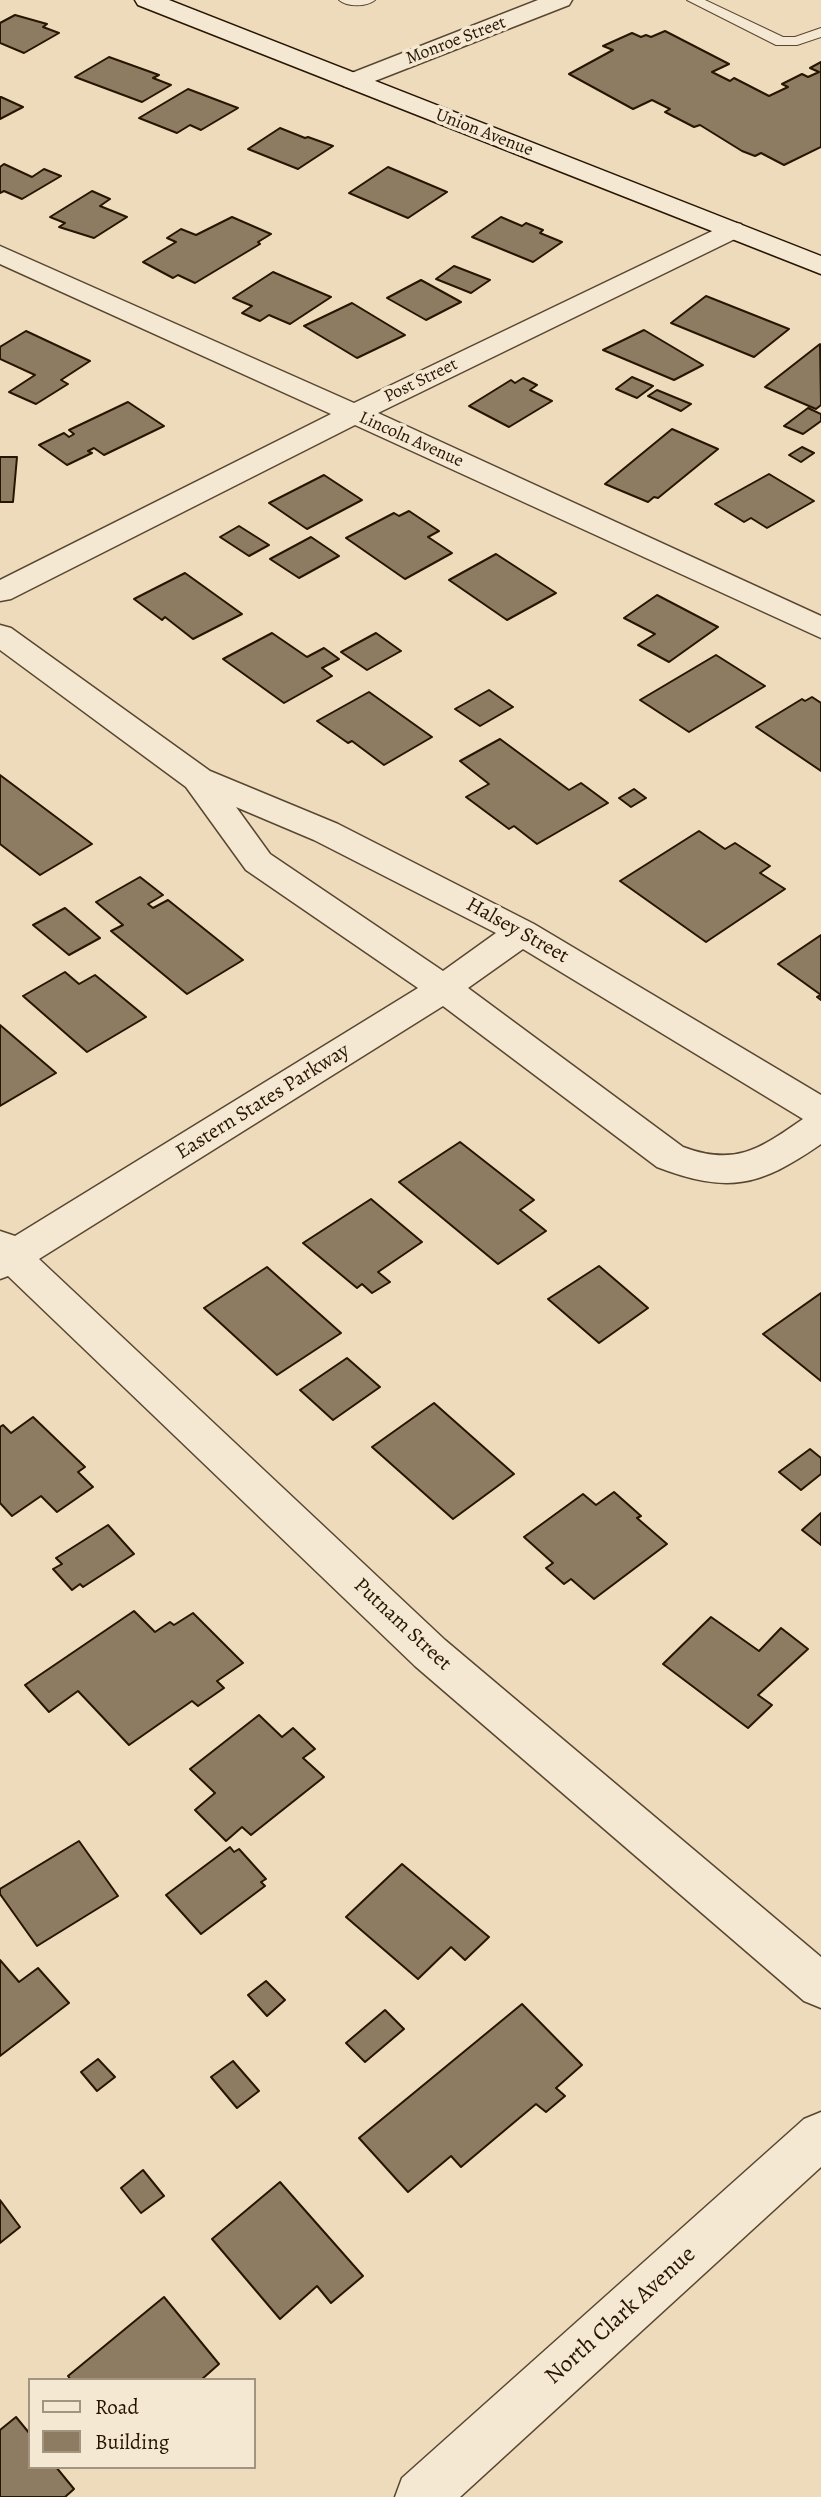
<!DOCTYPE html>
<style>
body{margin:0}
#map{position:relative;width:821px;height:2497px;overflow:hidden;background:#eedbbc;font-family:Alegreya,serif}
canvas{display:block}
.legend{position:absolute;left:28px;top:2378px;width:228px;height:91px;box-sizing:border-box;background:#f4e8d3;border:2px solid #a2947f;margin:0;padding:9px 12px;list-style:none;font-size:21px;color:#271501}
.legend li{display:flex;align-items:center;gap:14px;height:35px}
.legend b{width:35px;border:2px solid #a2947f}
</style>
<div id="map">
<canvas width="821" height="2497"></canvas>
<ul class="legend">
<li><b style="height:9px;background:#f4e8d3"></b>Road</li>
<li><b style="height:19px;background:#8e7c62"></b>Building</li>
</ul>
</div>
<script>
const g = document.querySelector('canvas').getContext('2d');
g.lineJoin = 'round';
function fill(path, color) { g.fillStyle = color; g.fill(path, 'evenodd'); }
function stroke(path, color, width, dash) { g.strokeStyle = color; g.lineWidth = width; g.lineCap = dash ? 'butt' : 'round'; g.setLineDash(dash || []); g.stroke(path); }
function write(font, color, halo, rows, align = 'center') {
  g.font = font + ' Alegreya,serif'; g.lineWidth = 7; g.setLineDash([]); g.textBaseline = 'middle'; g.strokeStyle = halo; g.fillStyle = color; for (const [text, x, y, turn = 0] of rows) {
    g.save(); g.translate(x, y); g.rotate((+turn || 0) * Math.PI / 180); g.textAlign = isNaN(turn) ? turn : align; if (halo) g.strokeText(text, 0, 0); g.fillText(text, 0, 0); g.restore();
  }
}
const building = new Path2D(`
 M15,15L47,24L43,27L59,33L24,53L0,43V23Z
 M665,31L729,64L712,72L730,81L734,78L769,96L788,87L782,84L802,74L808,77L819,72L810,68L821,62V147L784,165L761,153L755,156L742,151L700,125L694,127L665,112L670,109L652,100L633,109L569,74L613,50L603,46L632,33L641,37L646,35L651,37Z
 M109,57L159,75L153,78L171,85L142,102L75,77Z
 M188,89L238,108L201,130L190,125L177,133L139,118Z
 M0,97H1L23,107L0,119Z
 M280,128L305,138L308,137L333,146L298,169L248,149Z
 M4,164L32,177L44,169L61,176L22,199L4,191L0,193V167Z
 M388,167L447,192L408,218L349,193Z
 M92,191L110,199L100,206L127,217L94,238L59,227L65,223L50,217Z
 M232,217L271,234L258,242L260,244L195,283L178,275L173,278L143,262L176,242L167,238L181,229L196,235Z
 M501,217L522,226L526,223L543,230L540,233L562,242L533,262L472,237Z
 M454,266L490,280L471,293L436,279Z
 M273,272L331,297L290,324L269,315L260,321L242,313L252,306L233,298Z
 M421,280L461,302L426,320L387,298Z
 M706,296L789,329L754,357L671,323Z
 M352,303L405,335L357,358L304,326Z
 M644,330L703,365L674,380L603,350Z
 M26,331L90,361L61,380L68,384L36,404L9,392L35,375L0,359V347Z
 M820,344L821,405L816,409L765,387Z
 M632,377L653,386L637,398L616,389Z
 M523,378L537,385L530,390L552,401L509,427L469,406L511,380L515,383Z
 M657,390L691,404L681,411L648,396Z
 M128,402L164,426L104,455L94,448L88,451L92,453L67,465L39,445L64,433L69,437L74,434L69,430Z
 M808,408L821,414V421L803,434L784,426Z
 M672,429L718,449L658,498L654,497L648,502L605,484Z
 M802,447L814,453L801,462L789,455Z
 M0,457H17L13,502H0Z
 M769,474L814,501L767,528L751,518L744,522L715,504Z
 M324,475L362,500L307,529L269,503Z
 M409,511L439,531L428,537L452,553L405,579L346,538L394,513L399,516Z
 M239,526L269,545L249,556L220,537Z
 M311,537L339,556L299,578L270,559Z
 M496,554L556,593L507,620L449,580Z
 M185,573L242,614L193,639L165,617L162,620L134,599Z
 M657,595L718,627L669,662L638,645L655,634L624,618Z
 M272,633L307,657L324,648L339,659L322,668L332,676L284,703L223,659Z
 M376,633L401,651L367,670L341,652Z
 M716,655L765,686L689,732L640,700Z
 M489,690L513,707L480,726L455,709Z
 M369,692L432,737L384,765L352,741L348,743L317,721Z
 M812,697L821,703V771L756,727L802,699L805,701Z
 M500,739L569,790L581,783L608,803L537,844L514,826L509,829L466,797L489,784L460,761Z
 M0,775L92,844L40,875L0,844Z
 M634,789L646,798L631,807L619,798Z
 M699,831L725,849L735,843L770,866L760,873L785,889L706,942L620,881Z
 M140,877L163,895L148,904L153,908L168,900L243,960L187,994L111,931L123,925L96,902Z
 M65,908L100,938L69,955L33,925Z
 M821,935V1000L817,997L821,995L778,964Z
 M65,972L79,984L95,975L146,1017L87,1052L23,996Z
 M0,1025L56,1073L0,1106Z
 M460,1142L534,1200L520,1210L546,1231L498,1264L399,1182Z
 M371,1199L422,1242L378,1272L390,1282L372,1293L362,1284L357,1288L303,1243Z
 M599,1266L648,1308L599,1343L548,1299Z
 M267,1267L341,1333L277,1375L204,1308Z
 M821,1293V1381L763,1334Z
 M347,1358L380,1387L333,1420L300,1390Z
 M434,1403L514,1474L453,1519L372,1447Z
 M33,1417L85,1467L78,1472L93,1487L57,1512L41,1496L12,1516L0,1503V1427L3,1425L11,1433Z
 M810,1449L821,1458V1474L801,1490L779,1472Z
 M614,1492L641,1516L637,1518L667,1544L594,1599L571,1579L564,1584L546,1568L553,1563L524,1537L583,1494L596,1505Z
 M821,1513V1545L802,1530Z
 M108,1525L134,1554L83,1587L80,1584L72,1590L53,1569L62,1564L56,1558Z
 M134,1611L155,1632L170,1622L174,1625L193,1613L243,1663L217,1681L224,1688L198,1706L192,1701L129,1745L78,1691L49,1712L25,1685Z
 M711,1617L759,1651L781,1628L808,1649L758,1695L772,1705L748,1728L663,1664Z
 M259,1715L282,1737L293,1728L315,1749L303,1758L324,1777L251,1835L242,1827L226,1841L195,1810L215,1793L190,1769Z
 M79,1841L118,1896L37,1946L0,1894V1889Z
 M230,1847L234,1852L239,1849L266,1879L261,1882L265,1886L201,1934L166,1895Z
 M402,1864L489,1937L465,1960L451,1947L418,1979L346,1917Z
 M0,1960L19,1982L38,1968L69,2003L0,2056Z
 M266,1981L285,2000L267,2016L248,1995Z
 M522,2004L582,2065L556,2088L565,2096L546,2112L536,2104L461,2167L451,2156L408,2192L359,2138Z
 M385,2010L404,2029L365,2062L346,2043Z
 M98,2059L115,2077L97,2091L81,2072Z
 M233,2061L259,2091L237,2108L211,2077Z
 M143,2170L164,2196L141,2213L121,2188Z
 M280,2182L363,2276L331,2303L317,2286L280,2319L212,2239Z
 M0,2200L20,2227L0,2243Z
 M164,2297L219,2364L201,2380H71L68,2376Z
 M16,2417L30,2434V2467H56L74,2489L65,2497H0V2430Z`);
fill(building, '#8e7c62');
stroke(building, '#271501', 2);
const lane = new Path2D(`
 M339,0H375C367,7 347,7 339,0Z
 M687,0H705L783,37H795L821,28V37L797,45H776Z`);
const street = new Path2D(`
 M538,0H572L569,5L362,86L353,89L344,86L340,81L344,76Z
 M731,222L741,224L744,230L741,236L378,413L821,616V638L355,425L11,599L0,601V580L331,414L0,264V246L354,403Z
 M0,625L11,628L210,771L338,824L534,924L821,1095V1144C759,1187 728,1194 657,1167L443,1006L39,1259L445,1640L821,1957V2008L804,2001L415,1666L8,1276L0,1279V1231L15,1236L418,988L246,870L186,787L0,650ZM236,807L314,840L496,933L443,971L270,854ZM523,949L803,1119C761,1148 736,1167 683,1147L468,988Z
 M821,2112V2167L460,2497H395L402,2478L804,2119Z`);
const secondary = new Path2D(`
 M135,0H169L821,256V274L138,5Z`);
stroke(lane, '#594630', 2);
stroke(street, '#594630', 3);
stroke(secondary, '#271501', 3);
fill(lane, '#f4e8d3');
fill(street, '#f4e8d3');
fill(secondary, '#f4e8d3');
write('18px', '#271501', '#f4e8d3', [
 ["Monroe Street",456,41,-21],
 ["Union Avenue",484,133,21],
 ["Post Street",421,381,-26],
 ["Lincoln Avenue",411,440,24]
]);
write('21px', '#271501', '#f4e8d3', [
 ["Halsey Street",517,931,29],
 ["Eastern States Parkway",263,1102,-32],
 ["Putnam Street",402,1625,43]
]);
write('24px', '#271501', '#f4e8d3', [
 ["North Clark Avenue",621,2316,-42]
]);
</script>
